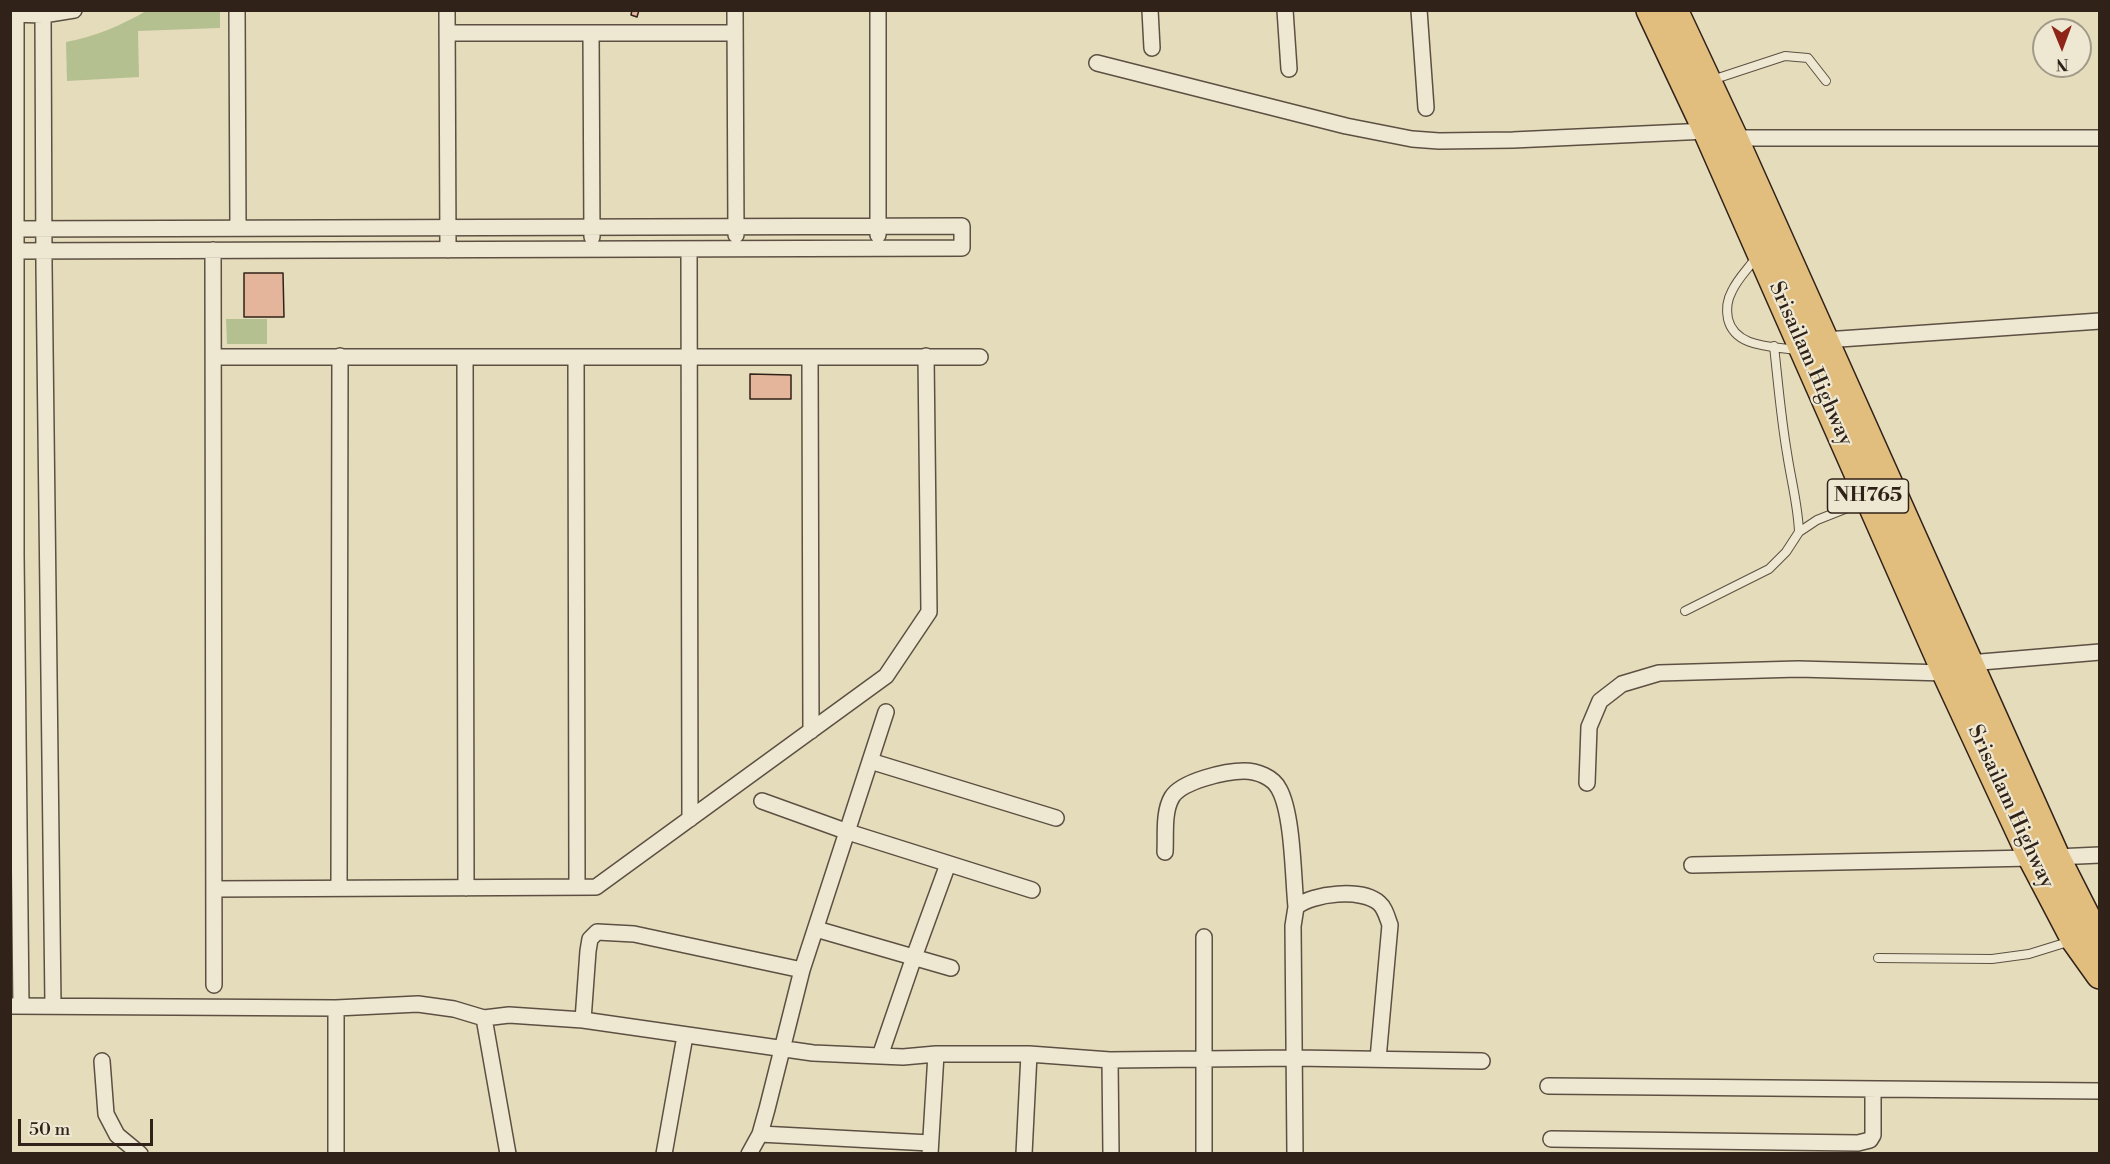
<!DOCTYPE html>
<style>
body{margin:0}
#map{position:relative;width:2110px;height:1164px;overflow:hidden;background:#e5dcbc;font-family:"Libre Bodoni",serif}
canvas{display:block}
.frame{position:absolute;inset:0;border:12px solid #302219;pointer-events:none}
.north{position:absolute;left:2032px;top:18px;width:60px;height:60px;box-sizing:border-box;background:#eee8d3;border:2px solid #a29989;border-radius:50%;rotate:179deg;font-size:16px;font-weight:700;line-height:24px;text-align:center;color:#302219}
.north::after{content:'';display:block;margin:auto;width:21px;height:27px;background:#8f2418;clip-path:polygon(50% 0,100% 100%,50% 72%,0 100%)}
.scale{position:absolute;left:18px;top:1119px;width:135px;height:27px;box-sizing:border-box;border:3px solid #302219;border-top:0;padding-left:8px;font-size:18px;line-height:21px;white-space:nowrap;color:#302219;-webkit-text-stroke:4px #eee8d3;paint-order:stroke}
</style>
<div id="map">
<canvas width="2110" height="1164"></canvas>
<div class="frame"></div>
<div class="north">N</div>
<div class="scale">50 m</div>
</div>
<script>
const g = document.querySelector('canvas').getContext('2d');
g.lineJoin = 'round';
function fill(path, color) { g.fillStyle = color; g.fill(path, 'evenodd'); }
function stroke(path, color, width, dash) { g.strokeStyle = color; g.lineWidth = width; g.lineCap = dash ? 'butt' : 'round'; g.setLineDash(dash || []); g.stroke(path); }
function write(font, color, halo, rows, align = 'center') {
  g.font = font + ' "Libre Bodoni",serif'; g.lineWidth = 4.5; g.setLineDash([]); g.textBaseline = 'middle'; g.strokeStyle = halo; g.fillStyle = color; for (const [text, x, y, turn = 0] of rows) {
    g.save(); g.translate(x, y); g.rotate((+turn || 0) * Math.PI / 180); g.textAlign = isNaN(turn) ? turn : align; if (halo) g.strokeText(text, 0, 0); g.fillText(text, 0, 0); g.restore();
  }
}
fill(new Path2D(`
 M146,11H220V28L138,31L139,77L67,81L66,42C94,37 122,25 146,11Z
 M226,319H267V344H227Z`), '#b5c091');
const building = new Path2D(`
 M632,10H639L637,17L631,15Z
 M244,273H283L284,317H244Z
 M750,374L791,375V399H750Z`);
fill(building, '#e5b59b');
stroke(building, '#302219', 1.5);
const lane = new Path2D(`
 M1712,80L1785,56L1808,58L1826,81
 M1757,256C1749,268 1738,278 1732,291C1727,300 1726,309 1728,319C1735,348 1772,346 1796,350
 M1774,346C1778,382 1781,418 1787,453C1791,480 1798,505 1799,532
 M1685,611L1769,569L1786,552L1799,532L1817,520L1865,501
 M1878,958L1992,959L2029,954L2071,941`);
const street = new Path2D(`
 M237,10L238,228
 M447,10L448,250
 M735,10L736,235
 M878,10V235
 M1150,10L1152,48
 M1285,10L1289,69
 M1419,10L1426,108
 M10,14L43,15L74,10
 M16,15V555L21,1006
 M43,15L44,266L53,1005
 M447,33H735
 M591,33L592,237
 M1097,63L1346,126L1412,139L1439,141L1513,140L1707,131
 M1734,138H2100
 M10,229L962,226V248L10,251
 M689,249L690,819
 M213,250L214,985
 M1825,340L2100,321
 M214,357H980
 M465,357L466,888
 M576,357L577,887
 M810,357L811,731
 M1969,663L2100,652
 M870,761L1056,818
 M1587,783L1589,727L1600,701L1622,684L1659,673L1798,669L1946,673
 M762,801L848,832L1032,890
 M1165,852C1166,835 1163,812 1172,797C1182,781 1226,771 1244,771C1257,771 1273,777 1279,789C1293,814 1293,877 1296,907
 M2056,857L2100,855
 M1692,865L2032,858
 M339,888L340,356
 M214,889L596,887L886,676L929,612L926,356
 M816,929L951,968
 M10,1006L336,1008L418,1004L454,1009L484,1018L509,1015L583,1020L813,1053L880,1056L903,1057L936,1054H1029L1110,1060L1295,1058L1482,1061
 M484,1018L508,1154
 M583,1020L588,951L590,939L597,932L634,934L802,970
 M880,1056L914,957L948,864
 M1110,1060L1111,1154
 M102,1061L106,1114L117,1135L140,1154
 M1548,1086L2100,1091
 M760,1134L930,1143
 M1551,1139L1858,1143L1870,1140L1873,1135V1089
 M336,1154V1008
 M664,1154L685,1036
 M749,1154L760,1134L767,1109L802,970L886,712
 M930,1154L936,1054
 M1024,1154L1029,1054
 M1204,1154V937
 M1295,1154L1293,926L1296,907C1313,893 1362,888 1379,903C1385,908 1387,917 1390,925L1378,1059`);
const highway = new Path2D(`
 M1650,10L1707,131L1946,673L2032,858L2075,940L2100,975
 M1674,10L1734,138L2056,857L2090,924L2100,939`);
stroke(lane, '#5d5042', 10);
stroke(street, '#5d5042', 18);
stroke(highway, '#302219', 30);
stroke(lane, '#eee8d3', 8);
stroke(street, '#eee8d3', 15);
stroke(highway, '#e2be7e', 27);
for (const [x, y, w] of [
 [1868,496,81]
]) { const box = new Path2D(); box.roundRect(x - w / 2, y - 17, w, 34, 4.5); g.fillStyle = '#eee8d3'; g.fill(box); stroke(box, '#302219', 1.5); }
write('bold 20px', '#302219', null, [
 ["NH765",1868,496]
]);
write('21px', '#302219', '#eee8d3', [
 ["Srisailam Highway",1810,364,66],
 ["Srisailam Highway",2010,807,65]
]);
</script>
